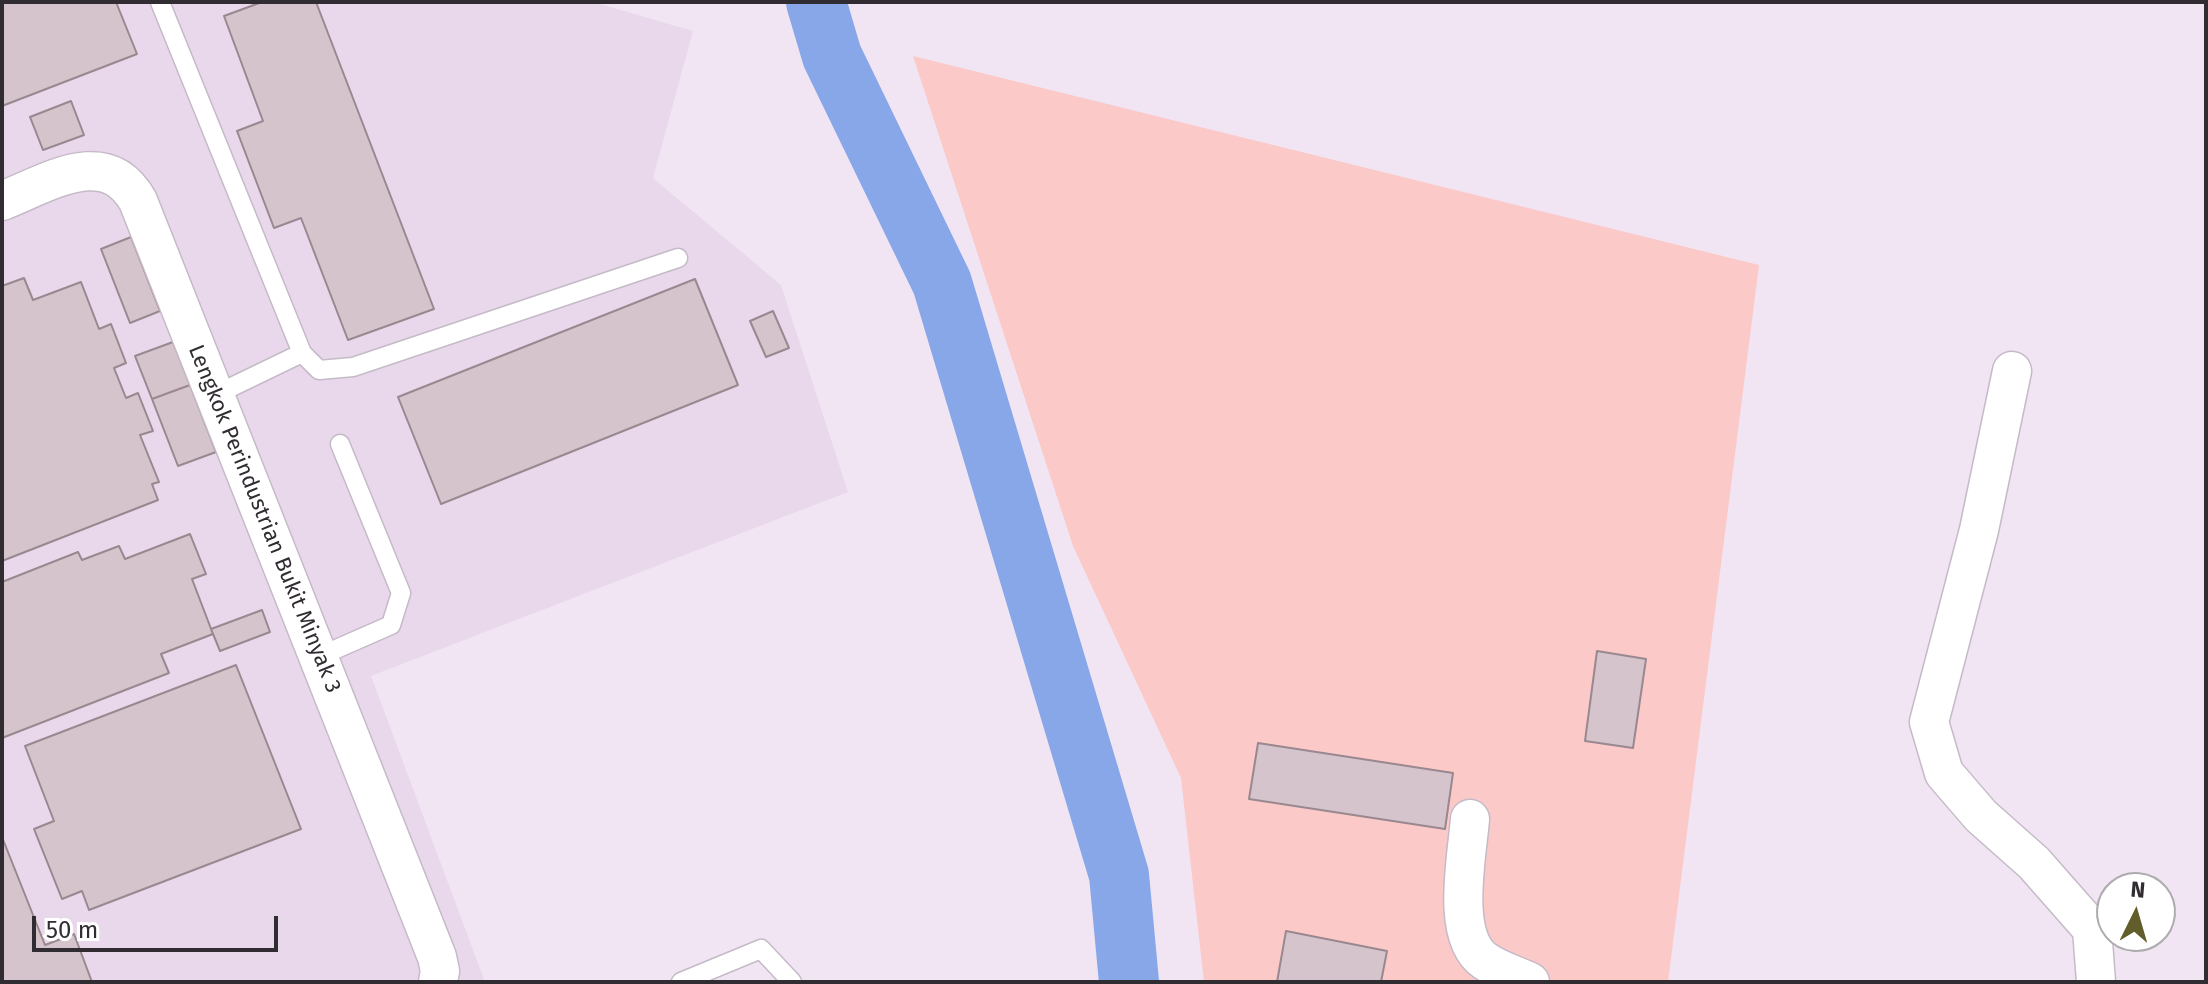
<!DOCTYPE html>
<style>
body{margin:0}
#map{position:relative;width:2208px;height:984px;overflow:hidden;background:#f1e5f3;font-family:"Fira Sans",sans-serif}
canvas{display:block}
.frame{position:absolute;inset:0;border:4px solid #312c31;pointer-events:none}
.north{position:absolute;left:2096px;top:872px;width:80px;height:80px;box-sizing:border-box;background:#fff;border:2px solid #adabad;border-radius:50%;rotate:5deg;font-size:22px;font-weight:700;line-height:32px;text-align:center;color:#312c31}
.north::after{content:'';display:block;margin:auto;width:28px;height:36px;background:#615e2b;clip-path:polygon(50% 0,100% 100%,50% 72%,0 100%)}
.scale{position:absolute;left:32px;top:916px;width:246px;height:36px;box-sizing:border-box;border:4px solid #312c31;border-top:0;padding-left:10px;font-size:24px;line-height:28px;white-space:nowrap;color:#312c31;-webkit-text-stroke:6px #fff;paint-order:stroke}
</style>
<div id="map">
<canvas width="2208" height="984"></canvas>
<div class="frame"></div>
<div class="north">N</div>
<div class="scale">50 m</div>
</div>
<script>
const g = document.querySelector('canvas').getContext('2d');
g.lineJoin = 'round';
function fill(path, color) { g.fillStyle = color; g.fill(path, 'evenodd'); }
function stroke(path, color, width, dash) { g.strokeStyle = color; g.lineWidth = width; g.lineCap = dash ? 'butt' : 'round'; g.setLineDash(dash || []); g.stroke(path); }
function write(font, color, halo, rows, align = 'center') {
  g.font = font + ' "Fira Sans",sans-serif'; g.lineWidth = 7; g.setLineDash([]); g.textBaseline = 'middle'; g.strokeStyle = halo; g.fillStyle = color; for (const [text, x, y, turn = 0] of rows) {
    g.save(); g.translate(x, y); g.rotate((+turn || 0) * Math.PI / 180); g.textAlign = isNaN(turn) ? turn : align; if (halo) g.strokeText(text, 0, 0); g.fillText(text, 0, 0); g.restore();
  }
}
fill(new Path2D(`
 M2,2H593L693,31L653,178L781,285L848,492L371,676L485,982H2Z`), '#e9d8eb');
fill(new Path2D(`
 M913,56L1759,265L1668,982H1204L1181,778L1073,546Z`), '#fbc9c8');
stroke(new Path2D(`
 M816,2L832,56L942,283L1119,875L1129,982`), '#88a7e8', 60);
const building = new Path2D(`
 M2,2H116L137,54L2,106Z
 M262,2H316L434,309L348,340L301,218L274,228L237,131L263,121L224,16Z
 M71,101L84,135L43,150L30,117Z
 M131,237L160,311L130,323L101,249Z
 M24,278L33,300L81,282L99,329L111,324L126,363L114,368L126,398L138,393L153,431L140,435L159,482L152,484L158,500L2,561V286Z
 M695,279L738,385L441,504L398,397Z
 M773,311L789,348L766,357L750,321Z
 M173,342L190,385L152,399L135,356Z
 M190,385L216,452L178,466L152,399Z
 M190,534L206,574L192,579L213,634L161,654L169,673L2,738V582L78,552L82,560L119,546L125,559Z
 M262,610L270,632L220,651L211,629Z
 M1597,651L1646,659L1633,748L1585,741Z
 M236,665L301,829L89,910L82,891L62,899L34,829L54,821L25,746Z
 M1258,743L1453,773L1445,829L1249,799Z
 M2,837L45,945L74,934L92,982H2Z
 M1286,931L1387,951L1381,982H1277Z`);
fill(building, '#d6c4cc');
stroke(building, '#99888f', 2);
const service = new Path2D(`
 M160,2L302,353
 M215,395L302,353L319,370L353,367L678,258
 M318,657L391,625L401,593L340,444
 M681,982L761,949L792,982`);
const minor = new Path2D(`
 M2,201C48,183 106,144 138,201L437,957L440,971L438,982
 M2012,371L1979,530L1929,722L1944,773L1981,816L2034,863L2092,929L2096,982
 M1470,819C1467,857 1450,937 1485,961C1498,970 1515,975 1530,982`);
stroke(service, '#c5bac7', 21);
stroke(minor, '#c5bac7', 41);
stroke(service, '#fff', 18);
stroke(minor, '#fff', 38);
write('22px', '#312c31', '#fff', [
 ["Lengkok Perindustrian Bukit Minyak 3",264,519,68]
]);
</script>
